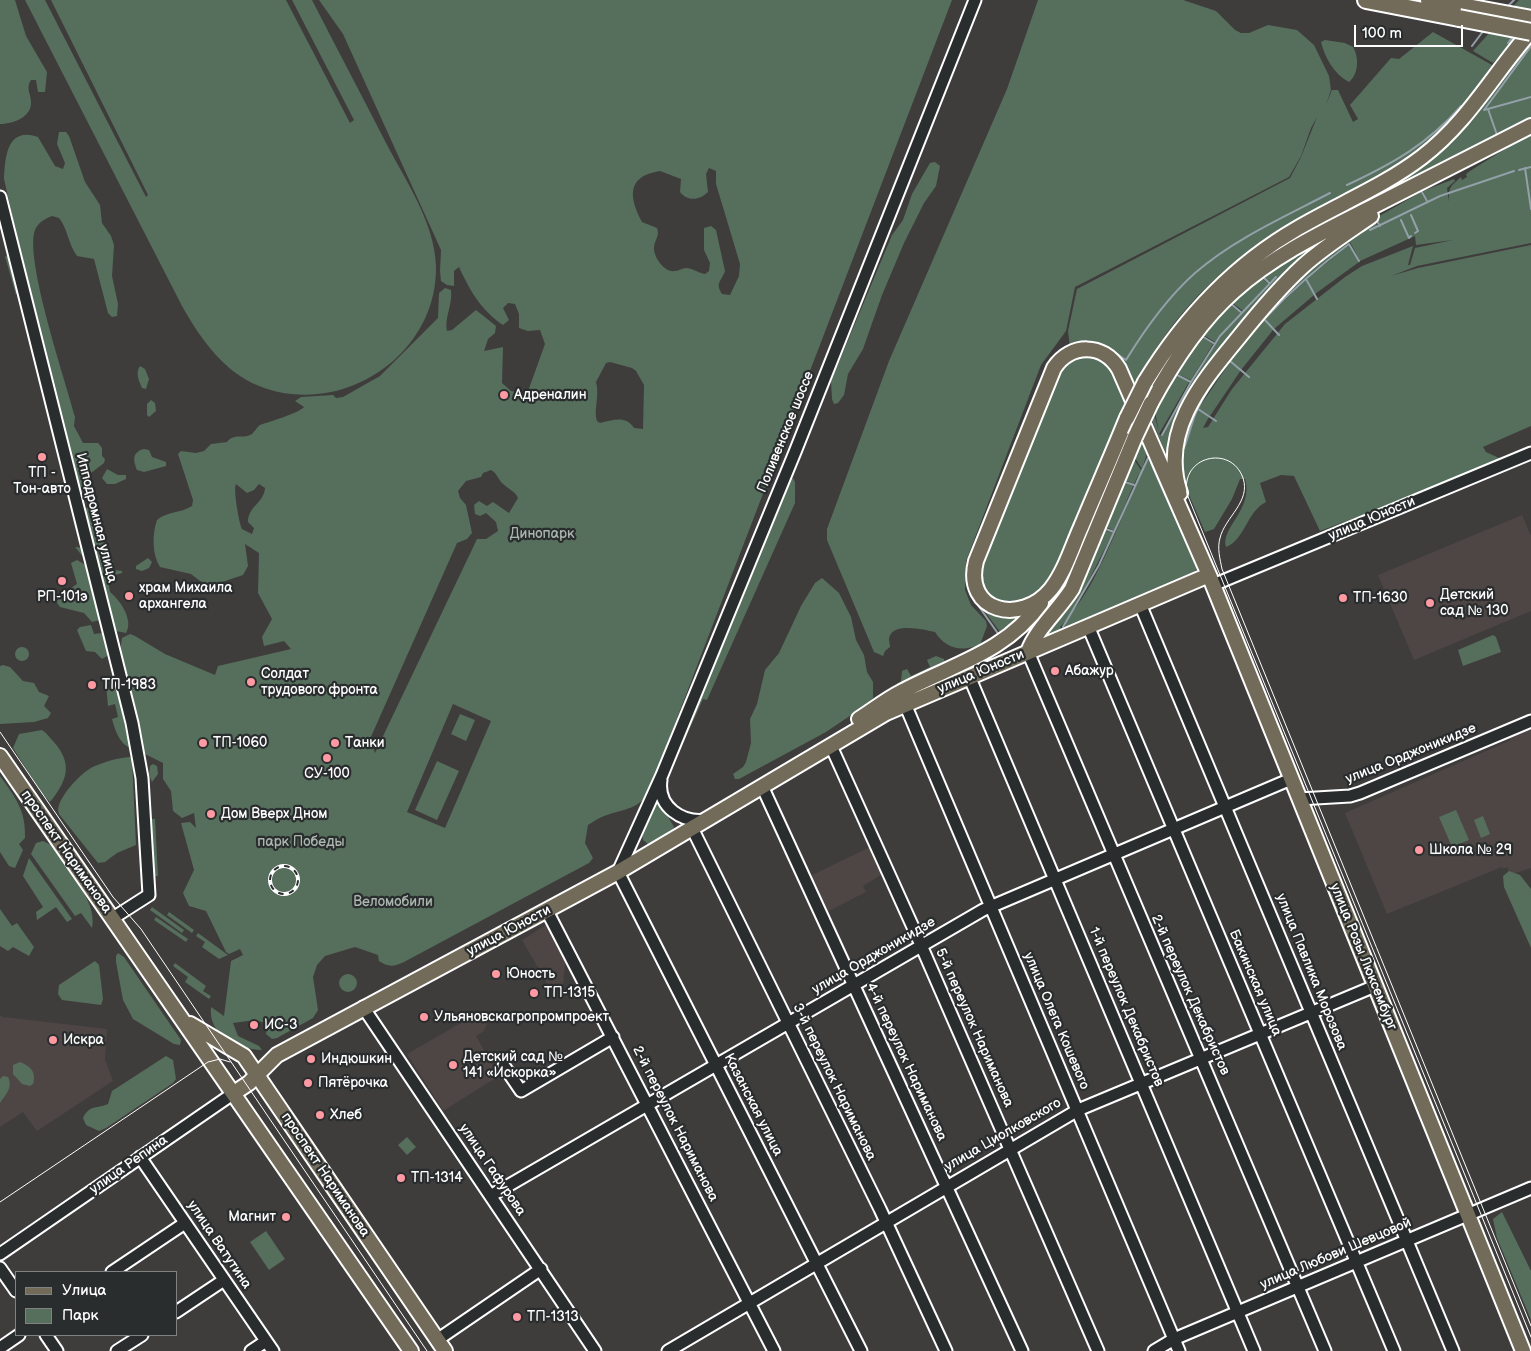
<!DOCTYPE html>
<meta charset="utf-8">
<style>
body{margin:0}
#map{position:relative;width:1531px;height:1351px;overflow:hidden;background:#3f3c3c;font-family:"Balsamiq Sans",sans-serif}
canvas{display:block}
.legend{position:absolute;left:15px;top:1271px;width:162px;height:65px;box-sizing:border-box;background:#2a2d2e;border:1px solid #7f8182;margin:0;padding:6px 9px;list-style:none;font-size:15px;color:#fff}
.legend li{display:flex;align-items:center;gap:10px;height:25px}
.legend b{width:25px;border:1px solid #7f8182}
.scale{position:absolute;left:1354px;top:25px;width:109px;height:22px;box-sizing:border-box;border:2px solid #fff;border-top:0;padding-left:6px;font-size:15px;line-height:18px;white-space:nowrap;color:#fff;-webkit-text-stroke:4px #2a2d2e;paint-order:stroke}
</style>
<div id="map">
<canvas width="1531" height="1351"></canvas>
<ul class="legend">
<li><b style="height:6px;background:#736b5a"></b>Улица</li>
<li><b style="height:14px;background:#566e5c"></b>Парк</li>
</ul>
<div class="scale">100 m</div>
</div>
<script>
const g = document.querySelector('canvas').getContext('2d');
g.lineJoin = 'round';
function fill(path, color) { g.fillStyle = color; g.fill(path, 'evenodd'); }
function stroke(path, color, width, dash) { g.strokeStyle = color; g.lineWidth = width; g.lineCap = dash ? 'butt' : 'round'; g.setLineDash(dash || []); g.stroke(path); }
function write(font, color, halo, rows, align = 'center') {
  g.font = font + ' "Balsamiq Sans",sans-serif'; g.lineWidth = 4.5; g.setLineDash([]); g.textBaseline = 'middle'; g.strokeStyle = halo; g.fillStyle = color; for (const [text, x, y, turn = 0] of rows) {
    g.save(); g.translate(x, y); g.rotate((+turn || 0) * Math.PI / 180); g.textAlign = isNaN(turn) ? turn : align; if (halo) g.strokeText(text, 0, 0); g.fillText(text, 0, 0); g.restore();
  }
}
fill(new Path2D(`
 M1522,515L1531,536V611L1414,660L1378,575Z
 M1531,724V868L1510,875L1507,867L1503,869L1502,867L1387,914L1345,813L1511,740L1508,733Z
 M872,846L884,873L863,886L866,892L825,913L808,877Z
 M549,923L566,955L563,986L552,992L522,940Z
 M480,1012L487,1023L484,1031L476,1036L499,1076L443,1111L407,1054Z
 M0,1015L3,1017L107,1029L105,1059L113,1081L37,1131L23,1112L0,1127Z`), '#4e4645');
fill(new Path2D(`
 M0,0H15L26,36L47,72L45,92H38L36,80H31C25,89 32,95 31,104C30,118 12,124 0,124Z
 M25,0H45L146,197L148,195L51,0H286L350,123L354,120L292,0H312C336,47 361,94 385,141C405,180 435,222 436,267C437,359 335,422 252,383C220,367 199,336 182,306Z
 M319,0H952L648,794C638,808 626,809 610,814C602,816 594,821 588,825L585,843L593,858L589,863L404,962C393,967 388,967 379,961L378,955L355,947L325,956L317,965L313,977L318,1010L313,1018L277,1038L272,1039L266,1034L267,1026L265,1023L255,1020L233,1023L238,1036L259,1046L262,1050C238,1049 208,1036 211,1007L224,1016L231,961L243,955L240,949L229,954L226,952L206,911L189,906L183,893L194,870L181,823L190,822L196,828L194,813L182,818L173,811L171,791L163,779V763L145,754L120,651L122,638L130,634L135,636L165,654L215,675L218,666L291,649L284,641L264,646L262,637L272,619L258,593L259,553L245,544L248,566L243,575L213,585L200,581L191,574L160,567C152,555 152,534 157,520C168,511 181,513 192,506L193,500L178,454L181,451L196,453L204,451L211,444L227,442C235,432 243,440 252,434C255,431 257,427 260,425C269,422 299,413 304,407L295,401L301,397L333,395L336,398L343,397L380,376L438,318L439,293L445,288L451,290C453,304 444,318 447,331L452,330L476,310L496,326L495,333L488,339L484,351L503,347L502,383L511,391L527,394L545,344L540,330L528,331L519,328V314L515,304L508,303L503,308L509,320L503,325C481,310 470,291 459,267L454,271V286L447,285L441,281L440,271L441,250L343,34ZM709,168L716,171V184L740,264L739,276L730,295L722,294C715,283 721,282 725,271L716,230L711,226L704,228V250L710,263L709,271L705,274C699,273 692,268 686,268C682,268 679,271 675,271C664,273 653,256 654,247C655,239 660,236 657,228L642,222C629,198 626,176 660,171L681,179L680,192C688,202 700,200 708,192L706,174ZM610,362L632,368L636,371L644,385L643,429L634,428C626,415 613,420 600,423L597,421C593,411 600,396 596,382L606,363ZM491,470C497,473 498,479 502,483C508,489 515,491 518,498L509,513L493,502L487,506L479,501L474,505L475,514L480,516L486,513L496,522L498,531L486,539H477L375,753L370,739L457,543L467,539L472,533L466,505L460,498L458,491L466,481L481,477L483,473ZM236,484L247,493L254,490L259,484L265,488C264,503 248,506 248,522L254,528L252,534L242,529C239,523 233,489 236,484ZM453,704L491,721L445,828L407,812Z
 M1038,0H1183L1216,11L1235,30L1241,33H1249L1268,25L1297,30L1314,45L1329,76L1331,90L1326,105L1332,90H1338L1353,122L1358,119L1350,105L1391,58L1399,59L1433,32L1492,65C1484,76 1479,88 1471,100C1460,116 1445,131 1430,144C1382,186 1320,207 1267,240C1207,278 1169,322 1135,384C1125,376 1121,362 1111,354C1077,329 1055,359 1043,386L976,554C967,579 974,608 1003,615C1011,617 1019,613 1026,615L1021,622L1003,636L971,593L969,582L970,564L1045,374L1057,356L1070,347L1068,331L1077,289L1290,178L1301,157L1317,117L1311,128L1301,156L1289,177L1075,287L1066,331L1041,365L966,561L965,590L971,605L986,621L987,626L980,645C961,652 946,649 935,632C925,630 891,621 889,639C889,642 890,644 890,647L885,651L883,656L874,652L827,540V529L889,361L1007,89Z
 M1519,0H1531V22L1493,63L1473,51Z
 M1531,38V119L1393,189L1391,185Z
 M1325,40L1345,43L1353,47C1359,57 1359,74 1349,82C1334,74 1325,58 1321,42Z
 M59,132H66L69,136L85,182L100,205L102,223L111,236L114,245L112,276L118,304L117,316L112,317L108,313L94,259L77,256C68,244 68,229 59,218L52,216C44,219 38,223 35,230C24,259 66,382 75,417L74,426L83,443H98L102,448V456L105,459L104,463L91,473L86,489L82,491L77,486L59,423L4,179C5,157 7,126 38,137L55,166L63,169L65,163L57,144Z
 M1531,133V243L1417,266L1391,276L1418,268L1531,245V426L1483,447L1486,452L1499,458L1498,464L1320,531L1294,476L1281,475L1260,483L1266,502C1247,511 1245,540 1226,547C1220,528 1254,509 1245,479H1240L1232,499L1214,529L1205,532L1182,479L1179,458L1182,433L1201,392L1244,342L1197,408L1184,448L1198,410L1209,417L1203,428L1208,427L1232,389L1285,324L1345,277L1362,266L1413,246L1408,265H1410L1415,248L1453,240L1416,245L1415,236L1360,261L1350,242L1295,288L1245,340L1295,278L1374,219L1377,225L1379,224L1376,218L1421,192L1426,201H1428L1423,191L1454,179L1455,181L1447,188L1449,202C1449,186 1450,187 1461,177L1462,180L1467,177L1466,174L1473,169Z
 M935,162L940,166L936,186L924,203L904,243L882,295L863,349L848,374L844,395L838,403L834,404L832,399L831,381L892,235L903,220L912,194L930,163Z
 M1329,235L1332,236L1225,347L1168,455L1166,454L1150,416L1153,410L1159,432L1154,407L1172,374L1189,382L1159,434L1162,436L1192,382L1221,336L1277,277L1269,282L1262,275L1294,254L1298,257L1300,255L1297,252Z
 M1349,245L1359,262L1315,294L1307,279Z
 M5,256L9,257L18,291L16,295Z
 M1261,277L1268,284L1243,311L1230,301Z
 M1306,280L1314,295L1274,329L1265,319Z
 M1229,304L1241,313L1215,342L1200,333Z
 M1264,319L1273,330L1241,370L1231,361Z
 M1200,336L1213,344L1191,380L1173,372Z
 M1078,353L1109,361L1198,567L1192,575L1064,630L1067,620L1060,627L1062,631L1047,637L1045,634C1073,603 1089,568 1104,530L1113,533L1073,611C1097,581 1114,535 1130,499C1135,487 1140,465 1150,458L1147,454L1142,469L1135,458L1139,446L1125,409L1062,557L1040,592L1017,607H1006L984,592L978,572L1056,372Z
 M1230,362L1241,370L1210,416L1198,409Z
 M140,366L145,369L149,379L146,389L142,388C139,381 135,373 140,366Z
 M151,400L155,403L156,411L149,417L147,415V404Z
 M144,449L149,450L152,457L166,462V466L144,472L137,470C133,460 132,452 144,449Z
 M1133,458L1141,470L1134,484L1123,479Z
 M107,469L118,475H126V479L115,484H107L102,478Z
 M793,478L795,482V503L707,700L703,699L680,750L677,751L789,481Z
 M1122,482L1133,486L1114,531L1105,526Z
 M88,505L96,507L98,511L105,545L113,561L114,570L122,571V573L111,576L108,580L110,592C120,600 134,620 126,633L116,631L113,625L85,512Z
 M75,547L85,548L108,650L107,656L102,659L95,652L86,651L77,630L80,627L91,625L94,634L103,633L100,620L92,622L84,613L60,607L57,603L58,597L77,584L71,563L77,560L87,566L85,559Z
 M148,558L152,562L149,568L142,571L136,569V566Z
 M822,578L839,593L851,617L856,640L864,655L867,672L873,682V698L869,703L826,732L739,779H735L733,774L743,767L746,762L751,743L750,719L757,704L765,670L779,653L801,606L815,583Z
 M1493,635L1496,637L1501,652L1463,666L1458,650Z
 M15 654a7 7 0 1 1 14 0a7 7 0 1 1-14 0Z
 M936,656L944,659L945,666L903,683L901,682L902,671L907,669L911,676L930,667L927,660Z
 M3,665L10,667L23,681L34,683L39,692L49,696L44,706L51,713L48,718L34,722L0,724V666Z
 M114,678L130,748C119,743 115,730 112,719L118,717L115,704L108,706L106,685Z
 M460,714L475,720L466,741L451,734Z
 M42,730C47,733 49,737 53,741C73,763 68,780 50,802L42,794L13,748L19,734Z
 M130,757L132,759L136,845L117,853L105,862L98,863L59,814C53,801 83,770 95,766C107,761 117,758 130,757Z
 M437,761L459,771L437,820L415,810Z
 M153,764L157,766L158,774L152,782L149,774L150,766Z
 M0,776C16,798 26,811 25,838L19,844L23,850L15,868L9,866L0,852Z
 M656,796L674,827L668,835L648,844L643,840L642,835Z
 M1456,810L1469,840L1452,847L1439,817Z
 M1483,816L1490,834L1481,838L1474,820Z
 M151,819H155L158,876H155Z
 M43,841L51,845C65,866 98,901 92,928L81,913L75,916L31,854L36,843Z
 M29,858L72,919L67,922L56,907L37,920L36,912L43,907L23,876Z
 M1509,871L1520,875L1531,889V948L1504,887L1503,876Z
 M152,907L184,930L182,933L150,910Z
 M0,909L12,926L17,923L34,947L29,956L13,947L8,951L0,946Z
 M169,912L194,930L192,933L167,915Z
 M156,917L188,939L186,942L154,920Z
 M198,933L228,955L219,959L202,947L205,942L196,936Z
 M118,953L124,957L181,1040L180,1045L174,1044L133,1019L123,1000L116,962V956Z
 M95,961L99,965L103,999L101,1005L62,1000L58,994L59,985Z
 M175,963L206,986L203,991L211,996L209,999L185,982L188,977L173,966Z
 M339 983a9 9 0 1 1 18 0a9 9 0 1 1-18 0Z
 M166,1056L173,1060L176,1079L173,1083L106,1128L99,1131L86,1125L83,1118C90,1104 97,1109 108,1104L112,1091Z
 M20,1062C30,1066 37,1072 33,1084L30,1086L22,1084L13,1074V1065Z
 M3,1076L8,1077C13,1088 6,1094 0,1103V1079Z
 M407,1137L416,1147L407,1155L398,1145Z
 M1502,1212L1531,1271V1320L1497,1238L1493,1219Z
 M266,1231L285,1259L269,1270L250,1242Z`), '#566e5c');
stroke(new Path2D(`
 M1507,7L1514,0
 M1508,43L1514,35
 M1472,46L1484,30
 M1531,46L1484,110L1531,97
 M1488,109L1497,135
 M1525,168L1531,209
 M1519,170L1531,167
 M1347,185C1392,164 1428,144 1461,106
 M1422,192L1427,201
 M1411,215L1418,231L1415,233
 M1375,218L1380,226
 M1401,220L1409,238L1411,236
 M1370,230L1440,196L1514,171
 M1262,276L1269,283
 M1306,279L1317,299
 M1230,303L1242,313
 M1264,319L1279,335
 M1200,335L1215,344
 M1230,361L1249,377
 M1050,363C1072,331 1100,342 1126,360C1145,329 1168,297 1195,273C1234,239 1284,217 1330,193
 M1173,373L1191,382
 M1113,374L1116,379
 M1031,406L1046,369
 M1198,409L1216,421
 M1162,435L1191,382L1220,336L1276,277
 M1184,448C1189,435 1192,421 1198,408C1229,348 1295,284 1349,244L1359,261
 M1151,463L1175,517
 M1122,481L1134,485
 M1103,528L1114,532
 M968,579L973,598L999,635
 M1063,627L1099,565L1148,458`), '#92a0a7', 2);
const minor = new Path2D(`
 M0,197L132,723L142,778L149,895L113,918
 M1213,585L1531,453
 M1140,604L1453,1351
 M1088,626L1394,1351
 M1028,652L1325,1351
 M969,676L1254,1351
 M905,704L1179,1351
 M831,746L917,936L1098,1351
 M661,780C657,807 682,823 706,820
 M762,786L1022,1351
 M1299,799L1350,796L1360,793L1531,721
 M692,828L880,1209L946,1351
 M547,911L774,1351
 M363,1007L595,1351
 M504,1066L521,1091L613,1037
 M140,1157L273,1351
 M492,1195L983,910L1291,779
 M0,1254L234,1093
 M0,1268L16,1291
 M112,1272L185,1223
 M176,1312L224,1280
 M46,1335L57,1351
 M437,1340L541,1269
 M0,1348L19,1335
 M117,1351L142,1335
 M251,1351L266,1341
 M668,1351L1078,1110L1375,986
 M861,1351L618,872L662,775L795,452L975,0
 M1154,1351L1174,1339L1531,1188`);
const major = new Path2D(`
 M1145,382C1184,318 1232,266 1298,228C1339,204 1384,186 1422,157C1468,122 1494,73 1531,31
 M1151,403C1173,362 1199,322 1234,291C1275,254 1327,230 1376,205C1428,179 1479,152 1531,126
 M1127,418C1112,455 1096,491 1081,527C1072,547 1065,571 1051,589C1021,626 963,612 976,561L1054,368C1071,343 1103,343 1119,369L1209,575L1523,1351
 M1180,493C1159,431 1203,381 1239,337C1259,312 1280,287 1303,266C1324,247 1348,232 1371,216
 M1028,652C1037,628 1058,611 1072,589L1135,437
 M859,719C873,710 887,699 901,692C953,664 1005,653 1041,603
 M0,756L411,1351
 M190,1024L244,1056L445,1351
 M234,1093L249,1083L277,1055L618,872L886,713L1209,575`);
const highway = new Path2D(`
 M1366,0L1459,18
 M1429,0L1531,19`);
stroke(minor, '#fff', 15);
stroke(major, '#fff', 18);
stroke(highway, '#fff', 20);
stroke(minor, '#2a2d2e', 11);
stroke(major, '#736b5a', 14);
stroke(highway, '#736b5a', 16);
stroke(new Path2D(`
 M0,732L113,897L141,929L427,1351
 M0,1202L208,1062L220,1059L230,1062
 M1531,1326L1222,569C1220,559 1217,548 1220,538C1225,517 1251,502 1243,478C1231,444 1180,456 1187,494L1531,1337`), '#fff', 1);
const rail = new Path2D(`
 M270 880a14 14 0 1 1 28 0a14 14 0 1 1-28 0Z`);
stroke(rail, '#fff', 4);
stroke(rail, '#2a2d2e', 2, [5.5]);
const majorBridge = new Path2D(`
 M1127,418L1145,382
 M1135,437L1151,403`);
const highwayBridge = new Path2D(`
 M1459,18L1531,32`);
stroke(majorBridge, '#fff', 18, []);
stroke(highwayBridge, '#fff', 20, []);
stroke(majorBridge, '#736b5a', 14);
stroke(highwayBridge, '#736b5a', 16);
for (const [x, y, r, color] of [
 [504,395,5,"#ff9aa2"],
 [42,457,5,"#ff9aa2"],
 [62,581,5,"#ff9aa2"],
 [129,596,5,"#ff9aa2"],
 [1343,598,5,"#ff9aa2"],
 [1430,603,5,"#ff9aa2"],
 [1055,671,5,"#ff9aa2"],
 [251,682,5,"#ff9aa2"],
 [92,685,5,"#ff9aa2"],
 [203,743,5,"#ff9aa2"],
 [335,743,5,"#ff9aa2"],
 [327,758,5,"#ff9aa2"],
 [211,814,5,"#ff9aa2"],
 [1419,850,5,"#ff9aa2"],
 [496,974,5,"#ff9aa2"],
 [534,993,5,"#ff9aa2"],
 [424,1017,5,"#ff9aa2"],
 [254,1025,5,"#ff9aa2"],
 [53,1040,5,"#ff9aa2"],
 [311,1059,5,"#ff9aa2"],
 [453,1065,5,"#ff9aa2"],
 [308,1083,5,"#ff9aa2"],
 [320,1115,5,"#ff9aa2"],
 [401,1178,5,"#ff9aa2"],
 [286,1217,5,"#ff9aa2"],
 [517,1317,5,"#ff9aa2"]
]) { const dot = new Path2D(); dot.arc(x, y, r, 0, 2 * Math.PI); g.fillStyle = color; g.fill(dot); stroke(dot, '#2a2d2e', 2); }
write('14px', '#fff', '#2a2d2e', [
 ["Адреналин",514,395],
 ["ТП -",42,473,"center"],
 ["Тон-авто",42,489,"center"],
 ["храм Михаила",139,588],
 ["архангела",139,604],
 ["Детский",1440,595],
 ["сад № 130",1440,611],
 ["РП-101э",62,597,"center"],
 ["ТП-1630",1353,598],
 ["Абажур",1065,671],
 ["Солдат",261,674],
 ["трудового фронта",261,690],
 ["ТП-1983",102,685],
 ["ТП-1060",213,743],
 ["Танки",345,743],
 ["СУ-100",327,774,"center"],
 ["Дом Вверх Дном",221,814],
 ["Школа № 29",1429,850],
 ["Юность",506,974],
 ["ТП-1315",544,993],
 ["Ульяновскагропромпроект",434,1017],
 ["ИС-3",264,1025],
 ["Искра",63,1040],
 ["Детский сад №",463,1057],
 ["141 «Искорка»",463,1073],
 ["Индюшкин",321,1059],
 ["Пятёрочка",318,1083],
 ["Хлеб",330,1115],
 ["ТП-1314",411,1178],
 ["Магнит",276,1217,"right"],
 ["ТП-1313",527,1317]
], 'left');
write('14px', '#fff', '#2a2d2e', [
 ["Поливенское шоссе",786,432,-68],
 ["Ипподромная улица",96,518,76],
 ["улица Юности",1372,519,-23],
 ["улица Юности",981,672,-23],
 ["улица Орджоникидзе",1411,754,-22],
 ["проспект Нариманова",66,852,55],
 ["улица Юности",509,931,-28],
 ["улица Орджоникидзе",874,956,-30],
 ["улица Розы Люксембург",1363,957,68],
 ["улица Павлика Морозова",1311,972,68],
 ["Бакинская улица",1255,983,67],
 ["2-й переулок Декабристов",1190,995,66],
 ["1-й переулок Декабристов",1126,1007,67],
 ["улица Олега Кошевого",1056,1021,67],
 ["5-й переулок Нариманова",974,1028,66],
 ["4-й переулок Нариманова",906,1062,65],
 ["3-й переулок Нариманова",834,1082,64],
 ["Казанская улица",753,1105,63],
 ["2-й переулок Нариманова",675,1124,63],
 ["улица Циолковского",1003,1135,-30],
 ["улица Репина",129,1165,-35],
 ["улица Гафурова",492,1170,56],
 ["проспект Нариманова",325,1175,56],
 ["улица Ватутина",219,1245,56],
 ["улица Любови Шевцовой",1336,1254,-23]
]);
write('14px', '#aab6ae', '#2a2d2e', [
 ["Динопарк",542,534],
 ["парк Победы",301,842],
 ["Веломобили",393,902]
]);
</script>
